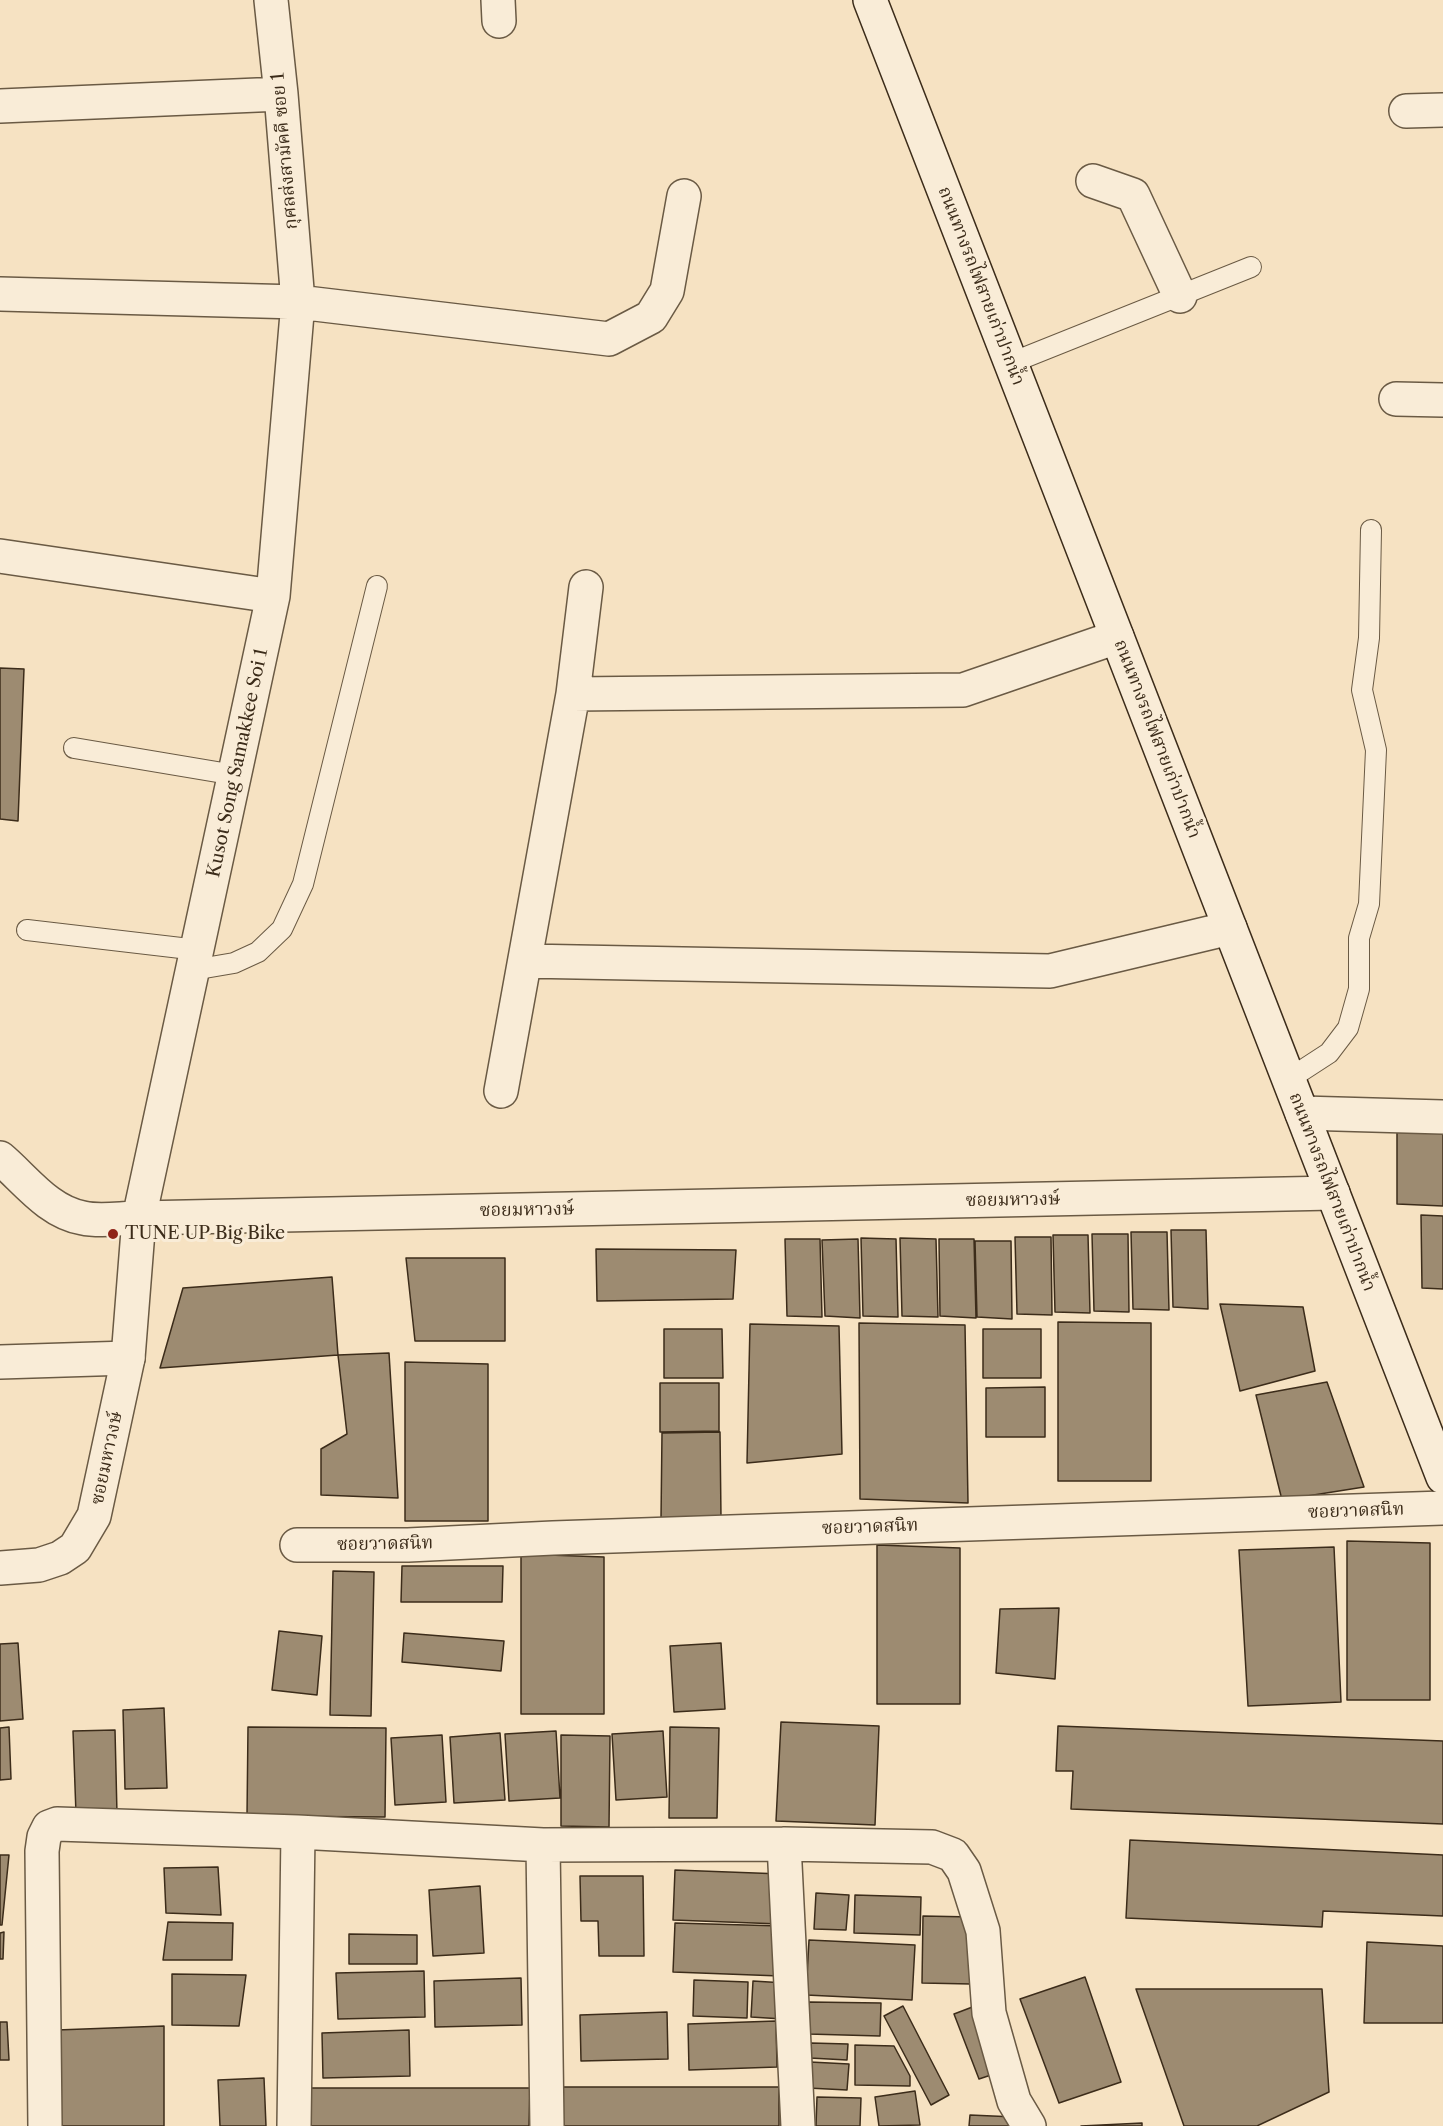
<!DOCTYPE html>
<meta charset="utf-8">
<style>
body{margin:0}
canvas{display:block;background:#f6e2c2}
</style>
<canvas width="1443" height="2126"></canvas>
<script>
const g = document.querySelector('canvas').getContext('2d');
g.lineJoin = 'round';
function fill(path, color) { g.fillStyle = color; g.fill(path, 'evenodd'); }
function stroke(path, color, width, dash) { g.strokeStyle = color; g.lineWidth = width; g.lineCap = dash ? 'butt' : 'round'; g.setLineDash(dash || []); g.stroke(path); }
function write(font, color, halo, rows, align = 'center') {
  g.font = font + ' "Libre Caslon Text","Noto Serif Thai",serif'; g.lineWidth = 6; g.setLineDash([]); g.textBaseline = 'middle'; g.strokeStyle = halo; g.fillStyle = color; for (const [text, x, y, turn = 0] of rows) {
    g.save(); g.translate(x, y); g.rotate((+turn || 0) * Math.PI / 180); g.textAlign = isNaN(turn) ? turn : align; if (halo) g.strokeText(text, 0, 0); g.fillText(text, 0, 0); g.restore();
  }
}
const building = new Path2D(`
 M0,668L24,669L18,821L0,819Z
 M1397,1132L1443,1133V1206L1397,1204Z
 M1421,1215L1443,1216V1289L1422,1288Z
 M1171,1230H1206L1208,1309L1173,1307Z
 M1131,1232H1167L1169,1310L1133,1309Z
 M1092,1234H1128L1129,1312L1094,1311Z
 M1053,1235H1088L1090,1313L1055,1312Z
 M1015,1237H1051L1052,1315L1017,1314Z
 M861,1238L896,1239L898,1317L863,1316Z
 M900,1238L936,1239L938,1317L902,1316Z
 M785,1239H820L822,1317L787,1316Z
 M858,1239L860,1318L825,1316L822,1240Z
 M939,1239H974L976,1318L940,1316Z
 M975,1241H1011L1012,1319L977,1317Z
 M596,1249L736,1250L733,1299L597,1301Z
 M406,1258H505V1341H415Z
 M332,1277L338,1355L160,1368L183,1288Z
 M1220,1304L1303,1307L1315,1371L1240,1391Z
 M1058,1322L1151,1323V1481H1058Z
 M859,1323L965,1325L968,1503L860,1499Z
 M750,1324L839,1326L842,1454L747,1463Z
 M664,1329H722L723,1378H664Z
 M983,1329H1041V1378H983Z
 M389,1353L398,1498L321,1495V1449L347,1434L338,1355Z
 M405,1362L488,1364V1521H405Z
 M1327,1382L1364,1487L1282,1500L1256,1395Z
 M660,1383H719V1431L660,1432Z
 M1045,1387V1437H986V1388Z
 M720,1432L721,1518L661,1519L662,1433Z
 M1347,1541L1430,1543V1700H1347Z
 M877,1545L960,1548V1704H877Z
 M1334,1547L1341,1702L1248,1706L1239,1550Z
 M521,1554L604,1557V1714H521Z
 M402,1566H503L502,1602H401Z
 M333,1571L374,1572L371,1716L330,1715Z
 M1059,1608L1055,1679L996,1673L1000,1609Z
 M279,1631L322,1636L317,1695L272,1690Z
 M404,1633L504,1641L501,1671L402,1662Z
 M18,1643L23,1719L0,1721V1644Z
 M721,1643L725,1709L674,1712L670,1646Z
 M164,1708L167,1788L125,1789L123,1710Z
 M781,1722L879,1726L875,1825L776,1821Z
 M1058,1726L1443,1741V1824L1071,1809L1073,1771H1056Z
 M9,1727L11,1779L0,1780V1728Z
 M248,1727L386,1728L385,1817L247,1816Z
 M670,1727L719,1728L717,1818H669Z
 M115,1730L117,1814H76L73,1731Z
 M556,1731L560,1798L509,1801L505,1734Z
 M663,1731L667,1797L616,1800L612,1734Z
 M500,1733L505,1800L454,1803L450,1737Z
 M442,1735L446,1802L395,1805L391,1738Z
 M561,1735L610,1736L609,1827L561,1826Z
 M1130,1840L1443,1855V1916L1323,1911L1322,1927L1126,1918Z
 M0,1855H9L2,1925H0Z
 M218,1867L221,1915L166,1913L164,1868Z
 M675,1870L782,1874L780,1924L673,1920Z
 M580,1876H643L644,1956H599L598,1921H581Z
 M480,1886L484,1953L433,1956L429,1890Z
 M816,1893L849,1895L846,1930L814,1929Z
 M855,1895L921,1897L920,1935L854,1933Z
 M923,1916L973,1917L971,1984L922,1983Z
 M168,1922L233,1923L232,1960H163Z
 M675,1923L781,1926L780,1976L673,1972Z
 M4,1932L3,1959H0V1933Z
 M349,1934L417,1935V1964H349Z
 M809,1940L915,1945L912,2000L806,1995Z
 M1367,1942L1443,1946V2023H1364Z
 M424,1971L425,2017L338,2019L336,1973Z
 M172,1974L246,1975L239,2026L172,2025Z
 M1085,1977L1121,2082L1059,2103L1020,1999Z
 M521,1978L522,2025L435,2027L434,1981Z
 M694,1980L748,1982L747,2018L693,2016Z
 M753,1981L785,1983L783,2019L751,2017Z
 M1136,1989H1322L1329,2092L1257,2126H1184Z
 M809,2002L881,2003L880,2036L808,2034Z
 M903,2006L949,2095L931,2105L884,2016Z
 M975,2006L1000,2072L979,2079L954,2014Z
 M667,2012L668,2059L581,2061L580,2015Z
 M776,2021L777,2067L689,2070L688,2024Z
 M0,2022H7L9,2060H0Z
 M164,2026V2126H57V2030Z
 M409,2030L410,2076L323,2078L322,2033Z
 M811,2043L848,2044L847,2060L810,2058Z
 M855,2045L894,2046L910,2076V2086L855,2085Z
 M810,2062L849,2064L847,2090L808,2088Z
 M264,2078L266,2126H220L218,2080Z
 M560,2087H779V2126H560Z
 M310,2088H530L529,2126H310Z
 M915,2091L920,2125L879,2126L875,2097Z
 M817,2097L861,2098L860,2126H816Z
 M970,2115L1015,2117L1014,2126H969Z
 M1142,2123V2126H1081Z`);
fill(building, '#9d8b71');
stroke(building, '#3c2c1a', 1.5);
const service = new Path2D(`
 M1011,363L1251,267
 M74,748L235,775
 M27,930L198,950
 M193,970L234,963L258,952L282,929L303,884L377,586
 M1289,1079L1329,1053L1348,1028L1359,989V938L1369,904L1376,750L1362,690L1369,638L1371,530`);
const minor = new Path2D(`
 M498,0L499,21
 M0,106L281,94
 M1406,111L1443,110
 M1093,181L1133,195L1180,296
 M0,294L298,302L609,339L651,317L667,291L684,196
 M1396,399L1443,400
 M0,556L273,596
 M573,694L963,690L1117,637
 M525,961L1050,971L1230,928
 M501,1091L573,694L586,587
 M1302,1113L1443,1117
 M0,1158C25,1179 48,1212 83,1218C100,1222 121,1218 139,1218L273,596L298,302L281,94L271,0
 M0,1362L128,1358
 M297,1545H408L553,1538L1443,1508
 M784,1844L798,2126
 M543,1845L547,2126
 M45,2126L42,1851L44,1837L49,1827L57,1824L298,1832L543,1845L784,1844L932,1847L953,1855L964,1871L983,1931L989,2013L1014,2101L1029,2126
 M294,2126L298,1832`);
const tertiary = new Path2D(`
 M0,1568L39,1565L60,1558L75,1548L94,1516L128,1358L139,1218L1333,1193`);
const secondary = new Path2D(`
 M870,0L1443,1477`);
stroke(service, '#6a5a44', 22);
stroke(minor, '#6a5a44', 36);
stroke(tertiary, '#6a5a44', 36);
stroke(secondary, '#3c2c1a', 36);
stroke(service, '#f9ecd7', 20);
stroke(minor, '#f9ecd7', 33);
stroke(tertiary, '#f9ecd7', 33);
stroke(secondary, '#f9ecd7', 33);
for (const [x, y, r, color] of [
 [113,1234,6,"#8f2418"]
]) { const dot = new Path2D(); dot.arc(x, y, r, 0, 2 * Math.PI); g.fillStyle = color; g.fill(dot); stroke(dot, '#f9ecd7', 2); }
write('18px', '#3c2c1a', '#f9ecd7', [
 ["กุศลส่งสามัคคี ซอย 1",285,151,-95],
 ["ถนนทางรถไฟสายเก่าปากน้ำ",981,286,69],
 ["ถนนทางรถไฟสายเก่าปากน้ำ",1157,739,69],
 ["Kusot Song Samakkee Soi 1",238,763,-78],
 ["ถนนทางรถไฟสายเก่าปากน้ำ",1332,1192,69],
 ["ซอยมหาวงษ์",1013,1200,-1],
 ["ซอยมหาวงษ์",527,1210,-1],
 ["ซอยมหาวงษ์",107,1458,-78],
 ["ซอยวาดสนิท",1356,1511,-2],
 ["ซอยวาดสนิท",870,1527,-2],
 ["ซอยวาดสนิท",385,1544,-1]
]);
write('18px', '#3c2c1a', '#f9ecd7', [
 ["TUNE UP Big Bike",125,1234]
], 'left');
</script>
